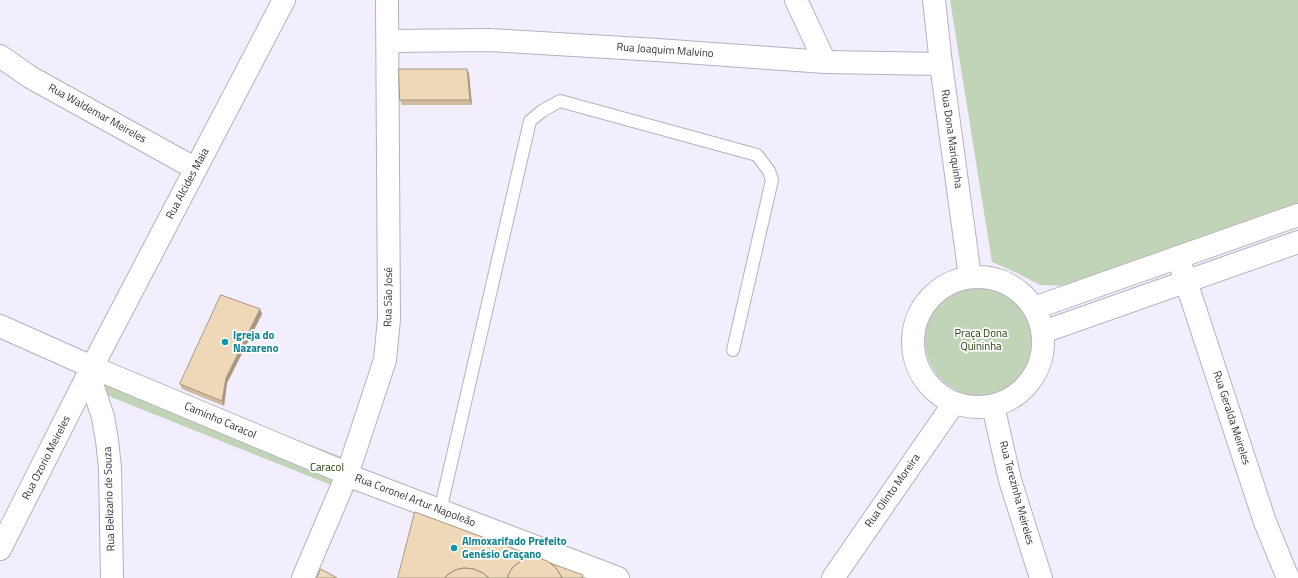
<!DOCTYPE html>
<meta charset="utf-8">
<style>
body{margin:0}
canvas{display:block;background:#f2eefd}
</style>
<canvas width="1298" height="578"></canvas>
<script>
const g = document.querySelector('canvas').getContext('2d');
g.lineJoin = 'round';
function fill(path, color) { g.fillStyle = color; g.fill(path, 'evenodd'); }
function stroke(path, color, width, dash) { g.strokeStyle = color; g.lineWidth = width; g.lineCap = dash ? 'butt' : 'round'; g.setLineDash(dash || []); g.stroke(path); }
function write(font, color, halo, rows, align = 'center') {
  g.font = font + ' "Titillium Web",sans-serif'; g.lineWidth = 3.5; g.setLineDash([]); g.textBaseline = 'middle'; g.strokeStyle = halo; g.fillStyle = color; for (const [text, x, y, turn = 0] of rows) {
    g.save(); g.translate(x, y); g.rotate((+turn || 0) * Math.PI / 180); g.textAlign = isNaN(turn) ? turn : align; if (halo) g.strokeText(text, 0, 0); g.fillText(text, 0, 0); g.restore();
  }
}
fill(new Path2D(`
 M950,0H1298V208L1077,286L1040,285L1017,273L992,262Z
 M925 340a56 56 0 1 1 112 0a56 56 0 1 1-112 0Z
 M100,364L347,459L336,487L101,393Z`), '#c2d4b7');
const lane = new Path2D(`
 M440,511L530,121L542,111L560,101L757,155L769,171L772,180L733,350`);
const street = new Path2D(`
 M796,0L825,62
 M934,0L941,64L970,277
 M388,41L490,40L657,50L825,62L941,64
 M0,56L30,77L196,169
 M1178,257L1265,522L1288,578
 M913 342a65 65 0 1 1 130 0a65 65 0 1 1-130 0Z
 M92,367L348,474
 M993,406L1010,480L1041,578
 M347,475L618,578
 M0,549L92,367L284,0
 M303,578L347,475L385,360L389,319L387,0`);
const secondary = new Path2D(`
 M1034,308L1298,215
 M0,326L92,367
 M1043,332L1298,242
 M89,375L103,417L107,440L110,468L112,578
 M833,578L954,403`);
stroke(lane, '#b5b1bf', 14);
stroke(street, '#b5b1bf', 24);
stroke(secondary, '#b5b1bf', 24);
stroke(lane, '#fff', 12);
stroke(street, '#fff', 22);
stroke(secondary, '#fff', 22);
fill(new Path2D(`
 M467,69L469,74L472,105H402L400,100Z
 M260,309L262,314L227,383L224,406L182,389L180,384Z`), '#ceba9e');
fill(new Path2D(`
 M467,69L469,74L472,105L470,100Z
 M260,309L262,314L227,383L224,406L222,401L226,378Z`), '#a79781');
const building = new Path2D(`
 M399,69H467L470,100H400Z
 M221,295L260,309L226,378L222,401L180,384Z
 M415,512L539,558H530L521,561L513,567L508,575V578H489L483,573L474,569L464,568L455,570L447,575L445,578H398Z
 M530,558H540L549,562L556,568L561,576L562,578H508V575L513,567L521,561Z
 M550,563L583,575L582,578H562L556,568Z
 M464,568L474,569L483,573L489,578H445L447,575L455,570Z
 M321,569L337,578H317Z`);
fill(building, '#efd8b8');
stroke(building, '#a79781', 1);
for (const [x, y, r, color] of [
 [225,342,4,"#0f9aa8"],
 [454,548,4,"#0f9aa8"]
]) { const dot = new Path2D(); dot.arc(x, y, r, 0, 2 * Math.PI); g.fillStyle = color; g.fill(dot); stroke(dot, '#fefefe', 1.5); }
write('11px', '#333137', '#fefefe', [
 ["Rua Joaquim Malvino",665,51,4],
 ["Rua Waldemar Meireles",97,114,29],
 ["Rua Dona Mariquinha",951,139,82],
 ["Rua Alcides Maia",188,184,-62],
 ["Rua São José",389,297,-89],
 ["Rua Geralda Meireles",1231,418,72],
 ["Caminho Caracol",220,421,23],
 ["Rua Ozorio Meireles",47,458,-63],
 ["Rua Olinto Moreira",893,491,-55],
 ["Rua Terezinha Meireles",1016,493,75],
 ["Rua Belizario de Souza",110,499,-92],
 ["Rua Coronel Artur Napoleão",415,501,21]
]);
write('11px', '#253e0e', '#fefefe', [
 ["Praça Dona",981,334],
 ["Quininha",981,347],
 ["Caracol",327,468]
]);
write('bold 11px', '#0d838f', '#fefefe', [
 ["Igreja do",233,336],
 ["Nazareno",233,349],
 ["Almoxarifado Prefeito",462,542],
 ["Genésio Graçano",462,555]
], 'left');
</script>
